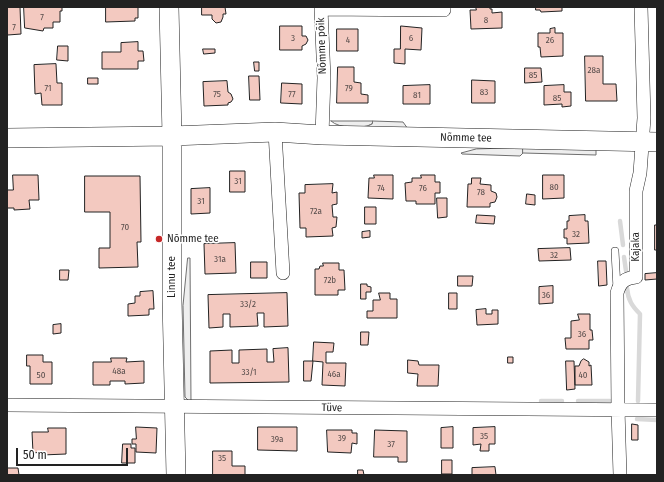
<!DOCTYPE html>
<meta charset="utf-8">
<style>
body{margin:0}
#map{position:relative;width:664px;height:482px;overflow:hidden;background:#fff;font-family:"Fira Sans Condensed",sans-serif}
canvas{display:block}
.frame{position:absolute;inset:0;border:8px solid #222;pointer-events:none}
.scale{position:absolute;left:16px;top:448px;width:112px;height:18px;box-sizing:border-box;border:2px solid #222;border-top:0;padding-left:5px;font-size:12px;line-height:14px;white-space:nowrap;color:#222;-webkit-text-stroke:3px #fff;paint-order:stroke}
</style>
<div id="map">
<canvas width="664" height="482"></canvas>
<div class="frame"></div>
<div class="scale">50 m</div>
</div>
<script>
const g = document.querySelector('canvas').getContext('2d');
g.lineJoin = 'round';
function fill(path, color) { g.fillStyle = color; g.fill(path, 'evenodd'); }
function stroke(path, color, width, dash) { g.strokeStyle = color; g.lineWidth = width; g.lineCap = dash ? 'butt' : 'round'; g.setLineDash(dash || []); g.stroke(path); }
function write(font, color, halo, rows, align = 'center') {
  g.font = font + ' "Fira Sans Condensed",sans-serif'; g.lineWidth = 3; g.setLineDash([]); g.textBaseline = 'middle'; g.strokeStyle = halo; g.fillStyle = color; for (const [text, x, y, turn = 0] of rows) {
    g.save(); g.translate(x, y); g.rotate((+turn || 0) * Math.PI / 180); g.textAlign = isNaN(turn) ? turn : align; if (halo) g.strokeText(text, 0, 0); g.fillText(text, 0, 0); g.restore();
  }
}
const green = new Path2D(`
 M331,121H373L372,124C363,129 339,129 331,121Z
 M523,148V153L520,156L462,154L461,153L476,149Z
 M188,258H190L191,403L185,397L183,306Z`);
fill(green, '#eee');
stroke(green, '#6f6f6f', 1);
const parking = new Path2D(`
 M373,121L403,122L408,129L366,127L372,124Z
 M523,148L596,149V155L523,153Z`);
fill(parking, '#ededed');
stroke(parking, '#6f6f6f', 1);
stroke(new Path2D(`
 M620,221L623,245
 M624,257L626,271
 M627,288C628,300 632,306 640,314L638,401
 M541,401H562
 M578,401H610
 M637,419L657,420`), '#d9d9d9', 4.5);
const building = new Path2D(`
 M7,7H20L21,34L8,35Z
 M24,7H62V11H60V22H53V28H44L43,31L25,28Z
 M106,7H138V18H135V21L106,22Z
 M202,7H225L226,14H223V17L221,22L216,23L212,19V15H202Z
 M476,7H490V9H492V13L502,12V28L471,29L470,10H476Z
 M536,7H562V11L541,12L540,10H536Z
 M280,26H302V36H306L308,40L306,44L302,46V50H280Z
 M401,26L422,28L421,50L405,49V64L394,63V49H400Z
 M555,28V33H563V56L541,57L540,47H538V33H550V29Z
 M337,29H358V51H337Z
 M138,42V51H143L144,61H138V69H102V52H121V43Z
 M58,46H68V61L57,60Z
 M203,49H215V53L204,54Z
 M585,56H603V84H616L617,101H586Z
 M254,62H259V71H255Z
 M56,64L57,83H62V105H42L41,93L35,94L34,65Z
 M338,67H354V82L361,83V94L368,95V103H337Z
 M525,68H541L542,82L525,83Z
 M249,76H259L260,100H250Z
 M88,78H98V84H88Z
 M472,80L495,81V103H472Z
 M227,81L228,92L231,94L233,99L231,102L228,103V105L204,106L203,82Z
 M282,83L302,84V104L281,103Z
 M430,85V104H403V86Z
 M564,85V92H571V106L562,107V104L544,105V86Z
 M230,171H245V192H230Z
 M13,175H38L39,200H29L30,209L14,210V208H7V190H13Z
 M374,175H393V199L368,198L369,178H374Z
 M421,175H435V182H440V193H435V204H416V201H406L405,183L412,182V178H421Z
 M543,175H564V198L543,199Z
 M85,176H140L141,242H137L138,267L99,268V248H110V212H85Z
 M472,178H481L480,184L491,185V191L496,193L497,197L495,202L490,203V207H467L468,184H471Z
 M333,184L332,193L337,192V204L332,205L333,217H337L336,227L332,228L333,236L306,237V228H300L299,193H305V185Z
 M210,188V213L191,214V189Z
 M527,194L535,195V205L526,204Z
 M437,198H447V217L438,218Z
 M365,207H376V224H365Z
 M477,215L495,216L494,224L476,223Z
 M585,215V221H588L589,243L567,244V238H564V229H567V221H569V216Z
 M655,225H657V250H655Z
 M370,231V237L362,238V232Z
 M235,243L236,273L205,274L204,244Z
 M570,248L571,260L539,261L538,249Z
 M598,261H606L607,285L599,286Z
 M251,262H267V278H251Z
 M323,263H339V270H344L345,290H338V295H315V269H319L320,266H323Z
 M60,270H69L68,280H60Z
 M657,273V279L645,280V274Z
 M458,276H473L472,286H458Z
 M361,284H367V286L371,287V292H366V299H361Z
 M553,286V303L539,304V287Z
 M153,291L154,309H149V315L128,316V304L135,303V296H140V292Z
 M287,293L288,326L264,327V313H257L258,326L230,327V314H223V327L209,328L208,295Z
 M379,293H390V299H397V318H367V311H373V300H380Z
 M449,293H457V309H449Z
 M486,309V314H492V310H498V324L477,325L476,310Z
 M578,314H590V330H592L593,340H589V349H566L565,338H571V321L579,320Z
 M61,324V333L53,334V325Z
 M361,332H369L368,345H361Z
 M314,342L334,343L333,352H326V363H346L345,386L322,385L323,362L313,361Z
 M288,348L289,382L210,383V351L232,350V363H239V350L267,349V362H274L273,349Z
 M27,355H43V362H52V384H30V366H27Z
 M508,357H513V363H508Z
 M111,358H127L126,362L144,361V383L125,384V381H110V385H93V362H111Z
 M584,359L589,362V366L591,365L592,385H575V366H579L581,361Z
 M408,360L418,361L419,365H439L438,386H417L418,374L408,373Z
 M304,361H313L311,381H304Z
 M566,361H574L575,389L567,390Z
 M632,424L638,425V440H632Z
 M136,427L157,428L156,453L136,452V444H132V439H136Z
 M258,427H297V451L258,450Z
 M453,427V448H441V428Z
 M495,427V444H489V451H480L481,444L473,445V428Z
 M48,428H66V454L42,455V452L33,453L32,432H48Z
 M327,430H352V433H357V444L352,443L351,453L328,452Z
 M375,430L407,431V462H398V457H374Z
 M123,444H131V448H135V463H122Z
 M213,451H232V466H245V475H213Z
 M442,460H452V474H442Z
 M495,467L496,475H472V468Z
 M7,468H18L19,475H7Z
 M358,470H363L364,475H358Z`);
fill(building, '#f3c9c0');
stroke(building, '#222', 1);
const lane = new Path2D(`
 M615,251L617,289`);
const street = new Path2D(`
 M275,132L283,273
 M322,135L324,78L321,9L444,10
 M7,405L657,410
 M620,475L618,409L617,293C620,282 625,278 636,277V191L640,173L644,118L641,7`);
const secondary = new Path2D(`
 M169,7L172,136V299L176,475
 M7,138L172,136L275,132L322,135L657,142`);
stroke(lane, '#222', 8);
stroke(street, '#222', 14);
stroke(secondary, '#222', 20);
stroke(lane, '#fff', 7);
stroke(street, '#fff', 13);
stroke(secondary, '#fff', 19);
for (const [x, y, r, color] of [
 [159,239,4,"#c62828"]
]) { const dot = new Path2D(); dot.arc(x, y, r, 0, 2 * Math.PI); g.fillStyle = color; g.fill(dot); stroke(dot, '#fff', 1.5); }
write('9px', '#564c4a', null, [
 ["7",42,17],
 ["8",486,20],
 ["7",14,27],
 ["3",293,38],
 ["6",411,38],
 ["4",348,40],
 ["26",550,40],
 ["28a",594,70],
 ["85",533,75],
 ["71",48,88],
 ["79",349,88],
 ["83",484,92],
 ["75",217,94],
 ["77",292,94],
 ["81",417,95],
 ["85",557,98],
 ["31",238,181],
 ["80",554,187],
 ["74",381,188],
 ["76",423,188],
 ["78",481,192],
 ["31",201,201],
 ["72a",316,211],
 ["70",125,227],
 ["32",576,234],
 ["32",554,255],
 ["31a",220,259],
 ["72b",330,280],
 ["36",546,295],
 ["33/2",248,304],
 ["36",582,334],
 ["48a",119,371],
 ["33/1",249,372],
 ["46a",334,374],
 ["50",41,375],
 ["40",583,375],
 ["35",484,436],
 ["39",342,438],
 ["39a",277,439],
 ["37",391,444],
 ["35",222,458]
]);
write('11px', '#222', '#fff', [
 ["Nõmme põik",322,46,-92],
 ["Nõmme tee",466,138,1],
 ["Kajaka",636,247,-90],
 ["Linnu tee",172,277,-90],
 ["Tüve",332,408,1]
]);
write('11px', '#222', '#fff', [
 ["Nõmme tee",167,239]
], 'left');
</script>
